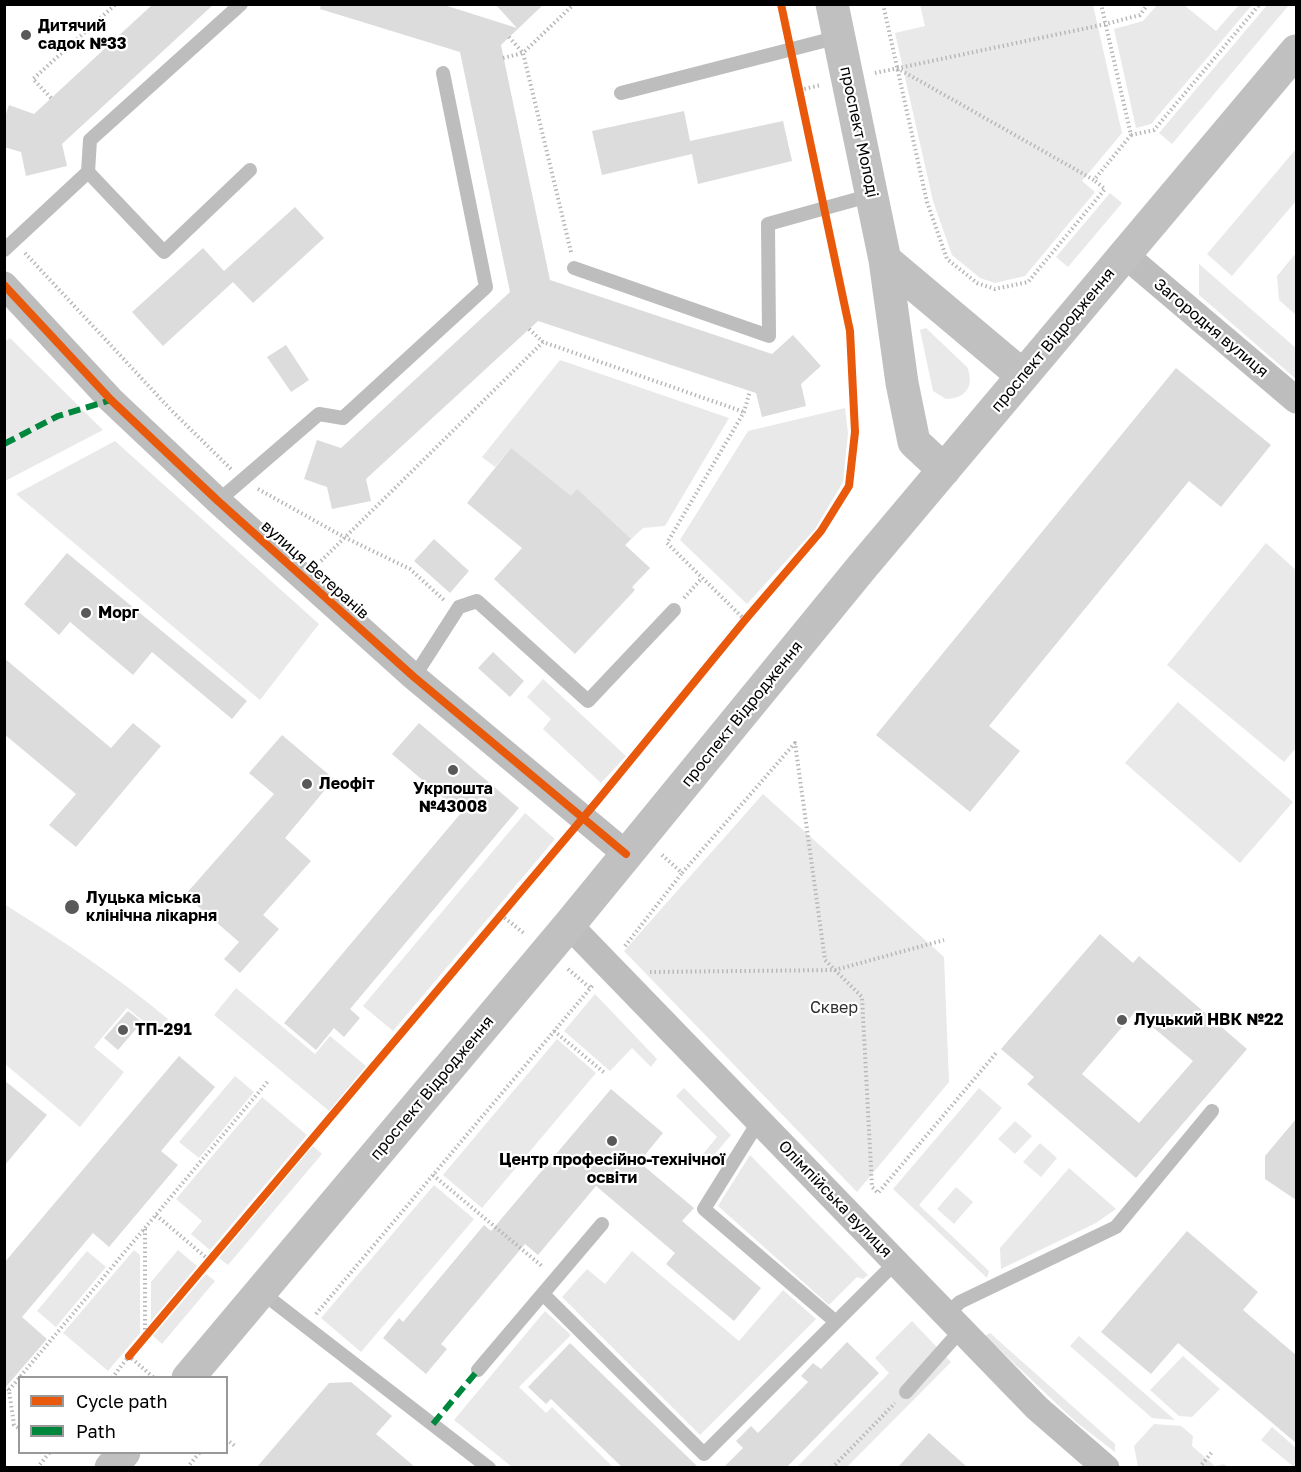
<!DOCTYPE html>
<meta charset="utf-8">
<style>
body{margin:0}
#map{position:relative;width:1301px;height:1472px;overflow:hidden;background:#fff;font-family:"Golos Text",sans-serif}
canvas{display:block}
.frame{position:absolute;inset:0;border:6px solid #000;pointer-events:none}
.legend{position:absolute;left:18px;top:1376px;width:210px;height:78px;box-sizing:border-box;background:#fff;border:2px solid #999;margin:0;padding:8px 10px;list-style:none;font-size:18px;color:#000}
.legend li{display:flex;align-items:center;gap:12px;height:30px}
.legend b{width:30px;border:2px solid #999}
</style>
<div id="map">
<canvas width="1301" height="1472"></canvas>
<div class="frame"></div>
<ul class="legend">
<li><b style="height:8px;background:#e8590c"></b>Cycle path</li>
<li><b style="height:8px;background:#00873e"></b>Path</li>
</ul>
</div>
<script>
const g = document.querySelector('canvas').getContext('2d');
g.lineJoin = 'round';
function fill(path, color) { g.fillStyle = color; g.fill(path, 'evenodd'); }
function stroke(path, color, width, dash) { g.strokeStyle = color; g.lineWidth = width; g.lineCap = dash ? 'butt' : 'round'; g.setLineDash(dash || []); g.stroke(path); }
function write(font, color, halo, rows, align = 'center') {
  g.font = font + ' "Golos Text",sans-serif'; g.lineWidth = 4.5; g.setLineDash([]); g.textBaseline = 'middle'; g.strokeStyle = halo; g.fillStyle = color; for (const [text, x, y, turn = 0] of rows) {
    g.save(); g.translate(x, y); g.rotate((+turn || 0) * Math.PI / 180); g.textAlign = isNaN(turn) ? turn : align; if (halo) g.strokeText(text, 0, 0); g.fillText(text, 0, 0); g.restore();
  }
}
fill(new Path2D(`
 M1268,4L1289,5L1172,144L1159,133Z
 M920,5H1093L1122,133L1082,181L1095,192L1025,276L995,283L980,278L952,255L946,238L933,201L895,33L925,26Z
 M1184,5L1216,31L1239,5H1252L1151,124L1136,128L1114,29L1143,21L1157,5Z
 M1296,149V201L1232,276L1207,254Z
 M1110,193L1122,203L1068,267L1056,257Z
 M1296,253V315L1279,300L1277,276Z
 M1199,264L1296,348V379L1199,295Z
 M926,328L967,367C975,385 966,399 946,399L933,391L920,330Z
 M10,338L103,430L5,481L4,342Z
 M560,360L729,418L665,526L643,528L625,545L650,568L632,587L511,448L495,467L482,457Z
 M845,408L848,433L843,482L815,529L747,604L680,540L748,431Z
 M115,441L319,624L260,700L16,494Z
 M1266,543L1296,570V748L1284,762L1167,665Z
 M543,679L626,756L601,783L543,729L551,719L527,697Z
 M1178,702L1293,802L1240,863L1125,763Z
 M763,794L944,957L949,1082L857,1192L624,951Z
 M525,813L555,839L393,1031L363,1006Z
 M4,904C61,940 117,976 168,1019L157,1032L127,1008L94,1047L124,1072L80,1127L5,1064Z
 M236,988L315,1054L330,1036L366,1066L329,1111L214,1015Z
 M595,994L657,1059L651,1067L632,1048L610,1071L564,1031Z
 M557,1039L596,1073L482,1208L443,1175Z
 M235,1076L254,1092L199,1158L179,1142Z
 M684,1088L731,1135L704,1167L697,1161L717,1137L676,1096Z
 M979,1088L1002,1108L919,1205L989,1271L987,1278L893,1189Z
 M262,1097L307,1135L210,1250L191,1234L202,1221L176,1199Z
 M1015,1121L1032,1136L1015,1154L998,1139Z
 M1040,1143L1057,1158L1041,1177L1023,1162Z
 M313,1146L322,1154L228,1265L219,1258Z
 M750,1155L868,1275L863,1279L857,1277L829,1305L718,1206Z
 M1069,1168L1116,1209L1096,1223L1001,1269L1000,1248Z
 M434,1185L474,1219L361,1352L321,1318Z
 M956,1187L973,1202L954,1224L937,1209Z
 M134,1250L140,1255V1333L108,1371L63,1333Z
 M178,1250L197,1266L151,1321V1282Z
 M87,1251L106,1267L56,1327L37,1311Z
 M632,1251L739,1341L783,1290L816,1319L700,1435L562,1297L587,1269L605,1284Z
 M206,1274L215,1281L162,1344L153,1336Z
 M545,1311L571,1335L519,1387L546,1413L552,1407L613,1467H512L454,1420Z
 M912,1321L951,1362L847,1467L796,1468L889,1373L875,1358Z
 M990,1333L1115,1444V1452L1076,1422L985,1336Z
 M1079,1336L1175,1420L1152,1418L1070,1346Z
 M1183,1356L1220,1389L1192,1417L1179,1416L1150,1390Z
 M1154,1424L1181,1426L1193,1436L1192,1446L1215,1466L1224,1464L1228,1467H1138L1134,1446Z
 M1272,1427L1296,1448V1467H1294L1261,1440Z`), '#e9e9e9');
fill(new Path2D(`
 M153,4H214L62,144L67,166L26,176L21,152L4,147V120L9,105L34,114Z
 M321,4H441L517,28L495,4H544L501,45L550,280L772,354L793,335L821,366L801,384L806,406L762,417L756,393L538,321L366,479L371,501L332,509L327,487L304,479L317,440L341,448L510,292L460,52L320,9Z
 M684,111L690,141L783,121L792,161L698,184L692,154L602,175L592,131Z
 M295,207L324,238L253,303L233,282L163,346L132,312L203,248L224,271Z
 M286,345L309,380L291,392L267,357Z
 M1176,368L1271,445L1221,507L1189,481L1097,594L989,726L1020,751L970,812L876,735Z
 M511,448L571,496L577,489L631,539L625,545L650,568L632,587L635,590L575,654L494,579L522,548L467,503Z
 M434,539L469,571L450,593L414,561Z
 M67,553L247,701L232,719L152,652L133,675L70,622L59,635L24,604Z
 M493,652L524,681L510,697L478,668Z
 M4,658L111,748L133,723L161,746L76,847L49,825L76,794L4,734Z
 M419,723L519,808L350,1009L360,1018L344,1037L334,1028L316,1050L284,1023L461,813L392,754Z
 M282,735L334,779L285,838L311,861L263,915L279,929L240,973L224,959L239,942L185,895L274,794L249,773Z
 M1100,934L1133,963L1139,956L1247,1049L1136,1178L1027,1084L1034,1077L1001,1049ZM1135,1012L1193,1061L1139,1123L1082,1074Z
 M128,1011L142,1022L118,1050L104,1038Z
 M179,1056L215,1087L161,1151L178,1165L109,1247L93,1233L22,1317L47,1339L4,1389V1263Z
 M4,1080L47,1115L4,1166Z
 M611,1089L663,1133L639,1162L694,1208L682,1221L761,1288L734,1321L666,1264L675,1253L596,1186L538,1255L525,1244L441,1344L447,1349L426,1374L383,1338L399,1318L403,1322L484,1225L491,1231Z
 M1296,1119V1200L1265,1179V1156Z
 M1187,1231L1258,1292L1243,1310L1296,1355V1443L1178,1343L1151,1374L1101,1332Z
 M847,1342L879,1373L787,1467H724L743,1448L736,1441L751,1426L758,1433L808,1382L801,1376L813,1363L821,1369Z
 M570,1343L667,1437L698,1467H622L551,1399L546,1404L528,1387Z
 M351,1382L392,1416L376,1434L415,1467H257L329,1383Z
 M929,1433L967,1467H898Z`), '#dcdcdc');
stroke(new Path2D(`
 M480,4L482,7
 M883,4L927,202L947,259L977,283L995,289L1028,282L1105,189L1094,180
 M503,58L523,53L509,37
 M897,68L1094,180L1131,135L1101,4
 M875,73L1106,24L1140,15L1148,4
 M800,90L821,85
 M51,98L33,79L116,4
 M1131,135L1154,130L1260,4
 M571,252L523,53L574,4
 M25,253L171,410L231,469
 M529,329L543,342
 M258,489L344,537L410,569L444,600
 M321,561L543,342L744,412
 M684,598L702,578
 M745,620L667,543L744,412L750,391
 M662,855L682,873L795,743L825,960L862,997L872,1187L878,1193L997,1052
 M501,915L525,934
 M625,946L682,873
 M568,969L590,988
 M650,972L835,970L944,940
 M554,1031L606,1074
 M433,1175L543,1267
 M156,1215L209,1260
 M145,1229V1337
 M316,1314L593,985
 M112,1378L129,1356L154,1378
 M4,1386L9,1390L14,1425L20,1429
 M9,1390L269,1080
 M226,1439L235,1446
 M37,1468L50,1452
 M187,1468L200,1452
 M832,1468L895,1403
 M1199,1468L1212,1452`), '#b8b8b8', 4, [1.5, 3]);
stroke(new Path2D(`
 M621,93L839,37
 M88,172L164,252L250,170
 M4,250L88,172L90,140L241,4
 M574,268L769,336L768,224L872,195
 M218,501L319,414L343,418L486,287L443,73
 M414,677L459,607L477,601L588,701L674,610
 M759,1121L704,1209L836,1322
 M260,1291L489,1468
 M543,1294L704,1454L896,1262
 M946,1315L960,1302L1116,1227L1212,1111
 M478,1370L602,1224
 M906,1392L961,1330`), '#bdbdbd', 14);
stroke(new Path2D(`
 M1125,255L1296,400
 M4,285L111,400L218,501L414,677L626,854
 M569,925L1037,1408L1106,1468`), '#bdbdbd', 27);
stroke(new Path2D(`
 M832,4L885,260L902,383L914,442L944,470
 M885,260L1023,376
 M188,1378L569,925L862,567L1296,51
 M111,1468L124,1452`), '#c0c0c0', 33);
stroke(new Path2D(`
 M4,444L58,416L111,400
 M433,1424L478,1370`), '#00873e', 6, [12, 6]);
stroke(new Path2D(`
 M4,285L111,400L218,501L414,677L626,854
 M129,1356L598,800L745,620L821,531L849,486L855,432L850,331L781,4`), '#e8590c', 8);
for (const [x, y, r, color] of [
 [26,35,6,"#595959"],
 [86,613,6,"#595959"],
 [453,770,6,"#595959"],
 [307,784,6,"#595959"],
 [72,907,8,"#595959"],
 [1122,1020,6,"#595959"],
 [123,1030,6,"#595959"],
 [612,1141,6,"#595959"]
]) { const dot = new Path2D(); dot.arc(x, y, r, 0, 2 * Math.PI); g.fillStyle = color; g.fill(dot); stroke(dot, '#fff', 2); }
write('bold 16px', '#000', '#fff', [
 ["Дитячий",38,26],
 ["садок №33",38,44],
 ["Морг",98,613],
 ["Леофіт",319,784],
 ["Укрпошта",453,789,"center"],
 ["№43008",453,807,"center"],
 ["Луцька міська",86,898],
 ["клінічна лікарня",86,916],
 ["Луцький НВК №22",1134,1020],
 ["ТП-291",135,1030],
 ["Центр професійно-технічної",612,1160,"center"],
 ["освіти",612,1178,"center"]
], 'left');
write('16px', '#000', '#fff', [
 ["проспект Молоді",859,132,78],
 ["Загородня вулиця",1211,328,40],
 ["проспект Відродження",1053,340,-50],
 ["вулиця Ветеранів",315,570,42],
 ["проспект Відродження",742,714,-51],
 ["проспект Відродження",432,1088,-50],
 ["Олімпійська вулиця",835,1199,46]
]);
write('16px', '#2e2e2e', '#fff', [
 ["Сквер",834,1008]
]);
</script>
